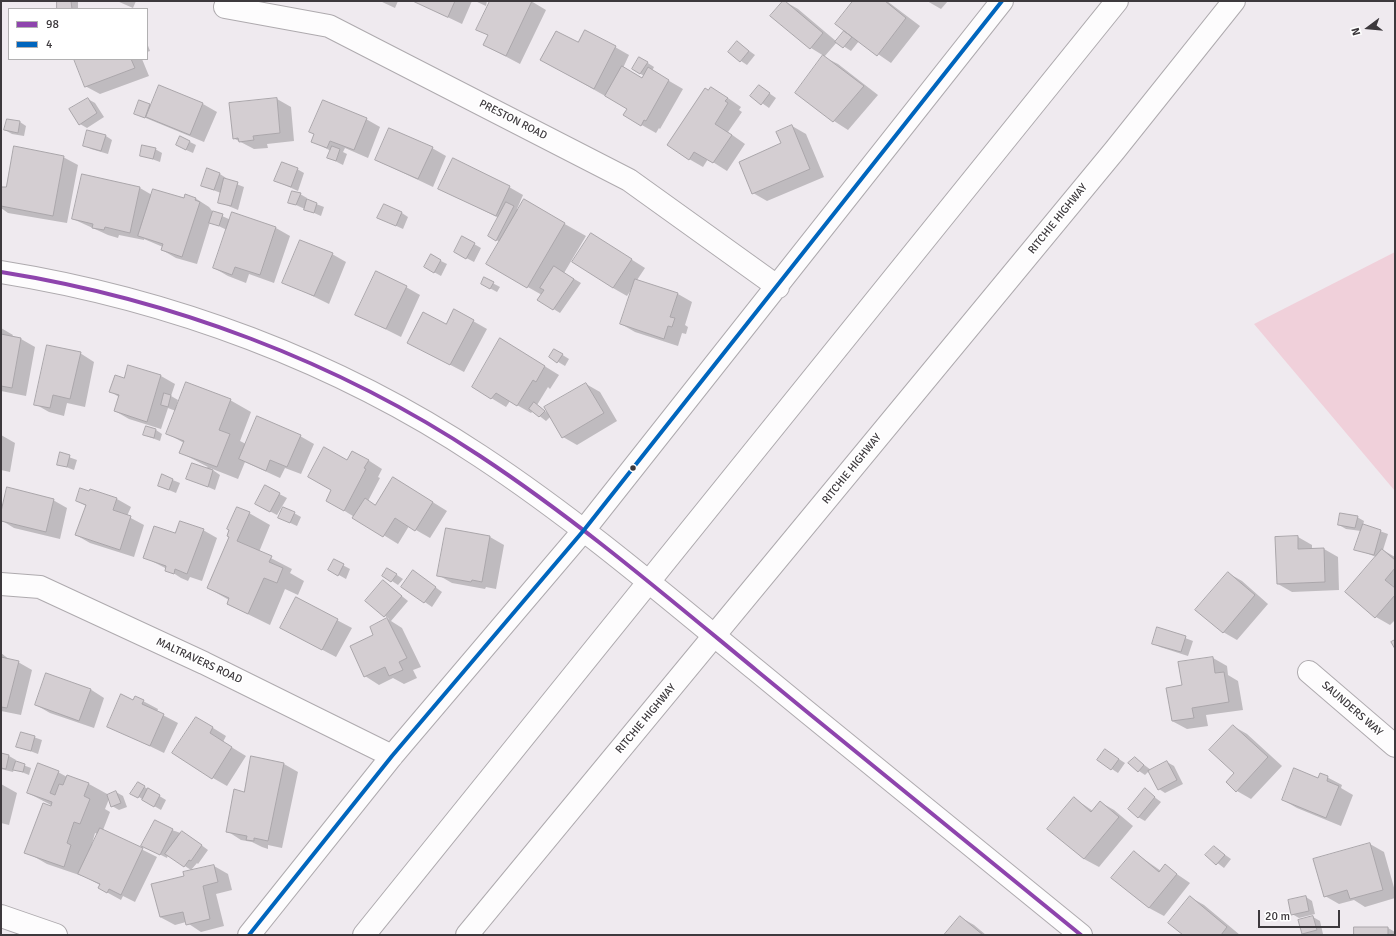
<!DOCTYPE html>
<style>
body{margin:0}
#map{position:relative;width:1396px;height:936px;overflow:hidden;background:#efeaef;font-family:Signika,sans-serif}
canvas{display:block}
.frame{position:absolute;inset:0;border:2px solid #3d393d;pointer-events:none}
.legend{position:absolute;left:8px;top:8px;width:140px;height:52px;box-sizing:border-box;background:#fff;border:1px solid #b1b0b1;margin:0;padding:5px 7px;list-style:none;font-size:12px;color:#3d393d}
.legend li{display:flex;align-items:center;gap:8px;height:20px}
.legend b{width:20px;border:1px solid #b1b0b1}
.north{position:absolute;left:1348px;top:8px;width:40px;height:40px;-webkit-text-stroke:3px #fff;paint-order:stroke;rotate:254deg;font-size:11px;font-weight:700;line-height:16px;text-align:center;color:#3d393d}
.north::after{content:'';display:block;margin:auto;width:14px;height:18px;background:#3d393d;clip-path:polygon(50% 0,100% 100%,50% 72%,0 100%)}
.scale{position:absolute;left:1258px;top:910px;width:82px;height:18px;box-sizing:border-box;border:2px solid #3d393d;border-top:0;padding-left:5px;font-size:12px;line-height:14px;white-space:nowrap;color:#3d393d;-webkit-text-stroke:3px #fff;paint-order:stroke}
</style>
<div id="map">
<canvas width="1396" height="936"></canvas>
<div class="frame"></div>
<ul class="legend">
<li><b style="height:5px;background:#8e44ad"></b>98</li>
<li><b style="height:5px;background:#0065bd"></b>4</li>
</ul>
<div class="north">N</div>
<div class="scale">20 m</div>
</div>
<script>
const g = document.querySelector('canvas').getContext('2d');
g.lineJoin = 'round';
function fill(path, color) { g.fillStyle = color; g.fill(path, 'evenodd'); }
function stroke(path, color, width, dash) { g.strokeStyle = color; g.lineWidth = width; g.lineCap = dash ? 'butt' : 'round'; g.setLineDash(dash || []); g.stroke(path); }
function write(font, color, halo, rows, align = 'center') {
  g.font = font + ' Signika,sans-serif'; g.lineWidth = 3; g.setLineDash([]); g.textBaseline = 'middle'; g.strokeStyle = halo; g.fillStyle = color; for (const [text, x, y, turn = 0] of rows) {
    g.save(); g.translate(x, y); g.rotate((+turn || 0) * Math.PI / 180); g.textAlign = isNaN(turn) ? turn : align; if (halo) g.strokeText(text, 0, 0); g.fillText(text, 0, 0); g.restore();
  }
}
fill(new Path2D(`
 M1395,252V491L1254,324Z`), '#f0d0da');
fill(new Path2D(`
 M58,1H75L78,2V9H58Z
 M117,1H136L133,8Z
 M380,1H398L395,8Z
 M414,1H472L462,24Z
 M475,1H487L486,6Z
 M491,1H531L546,10L520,64L484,45L489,36L477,29Z
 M784,1L798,9L837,42L845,32L850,34L854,1H887L920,26L891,63L859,41L851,51L837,42L824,57L838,64L878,95L848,130L834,121L796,93L824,56L811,48Z
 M927,1H948L941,9Z
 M737,42L755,55L747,65L741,61Z
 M147,43L150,51L147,52Z
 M579,44L615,47L629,55L623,68L643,79L644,76L633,69L640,58L654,67L652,71L683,89L660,129L659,128L656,133L624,115L628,109L556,68Z
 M75,59H142L149,76L100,94L85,86Z
 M759,86L776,98L769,108L752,96Z
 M725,96L741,107L739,110L742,112L728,132L745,144L727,171L708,159L703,167L689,159Z
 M88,99L95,103L104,117L87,128L80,124Z
 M277,99L291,107L294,141L267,144L268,148L254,149L233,138Z
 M140,101L152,106L203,104L217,112L204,142L136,114Z
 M366,119L380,127L368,158L345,148L343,152L347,154L343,165L329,158L331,151L312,141Z
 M20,122L26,126L24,136L12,134L5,130Z
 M792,126L806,134L824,177L767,201L753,193Z
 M106,136L112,140L108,154L91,149L84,145Z
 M190,142L196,145L193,153L184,149Z
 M432,148L446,156L433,187L376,160Z
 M155,149L162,153L160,162L141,155Z
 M63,157L78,165L67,223L8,213L1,208V188L7,189Z
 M297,169L304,173L298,191L276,181Z
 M220,174L226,178V180L244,187L238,210L219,202L221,193L202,186Z
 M509,187L523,195L517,209L519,210L524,201L586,236L564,273L581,283L560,313L539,300L542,295L487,264L500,242L489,236L499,218L440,189Z
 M140,188L152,195L184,200L195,198L209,207L213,212L231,220L233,213L276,228L290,236L274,283L249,274L246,283L228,276L214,268L227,230L210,222L197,264L176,258L162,250L163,247L144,239V240L119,235L118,238L108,235L73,219Z
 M300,194L307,198L306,200L324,207L321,216L289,202Z
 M402,213L408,217L403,229L379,218Z
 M591,234L645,268L637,280L678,294L692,302L685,325L688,327L686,334L682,333L678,346L635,332L621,324L633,287L627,296L613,288Z
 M462,237L481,248L474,262L455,252Z
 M332,254L346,262L329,304L284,282Z
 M431,256L447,264L441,276L432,271Z
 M485,279L500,287L497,292L482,284Z
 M406,287L420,295L401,337L357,315Z
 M473,321L487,329L464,372L422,350L446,325Z
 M1,328L13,335L12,337L21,339L35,347L26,396L1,391Z
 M515,348L559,375L550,389L548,387L537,405L549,414L586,384L600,392L617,421L577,445L563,437L551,416L546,421L533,411L531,413L510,401L506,407L473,387Z
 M80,353L94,362L85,407L67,403L64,416L49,412L35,404Z
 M561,354L569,359L565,366L550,357Z
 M129,366L161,376L175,384L171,396L178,400L176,407L230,400L251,412L240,441L246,444L300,436L314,444L301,474L285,468L280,478L245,462L238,479L210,468L220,475L215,490L187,478L208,467L181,453L184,443L168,434L176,411L168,408L161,429L129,419L115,411L119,397L111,392L124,379Z
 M156,430L162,434L160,441L144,435Z
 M1,435L15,443L10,472L1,470Z
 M60,454L77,460L74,470L58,464Z
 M368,460L382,469L378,477L380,478L368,501L376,506L394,478L447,511L430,538L409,526L398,544L327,500L347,461Z
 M163,476L180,483L176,493L159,486Z
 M266,487L287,498L277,515L256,504Z
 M117,499L131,507L127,516L144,525L134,557L90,543L76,535L86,506L77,501Z
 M53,500L67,508L60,539L14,528L1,520V517Z
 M249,513L270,525L259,552L292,569L290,573L304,581L298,595L285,589L270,625L227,604L229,600L208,588L230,537Z
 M294,513L301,517L297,526L286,521Z
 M1357,517L1364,521L1363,525L1388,534L1383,550L1395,557V620L1390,625L1376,617L1346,592L1376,557L1356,549L1361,531L1346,529L1339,525Z
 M446,529L490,537L504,545L496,589L486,587L485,589L452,583L438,575Z
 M203,530L217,538L202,581L190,577L188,581L181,578L167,569L144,557L176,535Z
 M1298,537L1312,545V550L1324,549L1338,557L1339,590L1292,592L1278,584Z
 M335,561L350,569L346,579L330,570Z
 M394,573L403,579L398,585L392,581Z
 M1228,573L1242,581L1268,604L1237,640L1223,632Z
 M420,576L442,592L432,607L403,587Z
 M383,581L408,601L391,621L402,628L421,667L413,670L417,678L404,684L393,678L379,685L365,676L375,636L371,627L389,619L366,601Z
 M297,599L352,628L336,657L296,636Z
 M1158,628L1193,641L1188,656L1160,647L1153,643Z
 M1,653L10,660L18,662L32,670L21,715L1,711Z
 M1213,658L1227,666L1228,675L1238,681L1243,710L1206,715L1208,726L1187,729L1172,721L1183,686Z
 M90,689L104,698L94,728L50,713L36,705Z
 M143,701L158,709L157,712L178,723L164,753L108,726Z
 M197,718L226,736L223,742L246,756L227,786L213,778Z
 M1233,726L1247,734L1282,766L1251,799L1237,791L1227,782L1235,773Z
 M22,733L42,740L38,754L17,746Z
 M1105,750L1125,763L1118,773L1098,760Z
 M1,754L9,756L16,760L15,762L31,768L29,775L14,769L13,772L1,769Z
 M1135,758L1151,770L1167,762L1174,766L1183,784L1165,793L1159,789L1149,771L1145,775L1139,771Z
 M284,764L298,772L282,848L268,845V849L262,847L252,842L241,840L227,831L245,793Z
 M58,772L67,777L89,784L109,795L116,792L123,796L127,807L119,810L112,806L109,799L105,809L110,812L103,830L157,857L135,902L123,896L121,900L99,888L100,885L85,877L47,864L26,852L51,805L28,793ZM95,833L98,834L93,844H92Z
 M1321,774L1342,785L1341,788L1353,795L1341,826L1297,808L1283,800L1319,779Z
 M138,783L166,800L161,810L132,793Z
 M1,784L17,793L9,825L1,823Z
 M1145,790L1161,802L1145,821L1138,817Z
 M1074,798L1093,811L1100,802L1114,810L1133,826L1099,867L1084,859L1049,829Z
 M172,830L189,836L208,850L198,864L197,863L191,870L168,855L167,858L149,849Z
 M1370,844L1384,852L1395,891V898L1365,907L1354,900L1339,904L1325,896Z
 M1214,847L1231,859L1224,868L1207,855Z
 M1134,852L1161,871L1165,866L1190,883L1164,916L1149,908L1113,878Z
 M214,866L228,874L232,890L216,894L224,926L201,932L186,922L175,925L160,917L186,876Z
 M1190,897L1204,905L1240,935H1184Z
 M1306,897L1312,901L1315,914L1299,918L1292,914Z
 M960,917L974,925L986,935H945Z
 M1313,917L1320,921L1323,934L1306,935L1303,933Z
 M1388,928L1395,932V935H1355Z`), '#0003');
const building = new Path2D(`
 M57,1H71L72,9H57Z
 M413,1H455L448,17Z
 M490,1H532L506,56L483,45L488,35L476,30Z
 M783,1H785L823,33L810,49L770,16Z
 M853,1H885L906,18L877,56L835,24Z
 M585,30L616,46L594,89L540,60L556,31L578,42Z
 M844,31L852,37L843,48L835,42Z
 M737,41L749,51L740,62L728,52Z
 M823,55L864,86L833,122L795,93Z
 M639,57L648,62L640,74L632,69Z
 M74,59H131L135,68L85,87Z
 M622,66L642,78L648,67L669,80L646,121L644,120L641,126L623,115L627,109L605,96Z
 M159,85L203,103L190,135L146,117Z
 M759,85L770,93L761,105L750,96Z
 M711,87L728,98L725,101L728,103L715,124L732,135L713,163L694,152L689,160L667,145L705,88L708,90Z
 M88,98L97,113L79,125L69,109Z
 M277,98L280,133L253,136L254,140L239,142L238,138L233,139L229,103Z
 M139,100L150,104L145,118L134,114Z
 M323,100L367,118L354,150L330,141L327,148L311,142L314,134L309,132Z
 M7,119L20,121L18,133L4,130Z
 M792,125L810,169L752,194L739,162L781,143L776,132Z
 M389,128L433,147L418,179L375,160Z
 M87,130L106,135L101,151L83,146Z
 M180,136L190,141L186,150L176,145Z
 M142,145L156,148L153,159L140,156Z
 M14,146L64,156L53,216L1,206V187H6Z
 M332,146L340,149L336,161L327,158Z
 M453,158L510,186L496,216L438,189Z
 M282,162L298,168L291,187L274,181Z
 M207,168L220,173L214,190L201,186Z
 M82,174L140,187L130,233L105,227L104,230L92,228L93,224L72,219Z
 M224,178L238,182L231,206L218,203Z
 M153,189L184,198L185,194L196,198L195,200L200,202L182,257L161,250L163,244L138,236Z
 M292,191L301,193L296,205L288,203Z
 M307,199L317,203L314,213L304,210Z
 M524,199L565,223L527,288L486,264Z
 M506,202L514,206L496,241L488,236Z
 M384,204L402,212L396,226L377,218Z
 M213,211L223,214L219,226L209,223Z
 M232,212L276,227L260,275L235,267L232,275L213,268Z
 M591,233L632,259L613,288L572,262Z
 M462,236L475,243L466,259L454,252Z
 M300,240L333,253L314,296L282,283Z
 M431,254L441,260L434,273L424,267Z
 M554,266L574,279L553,310L537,300L544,290L540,288Z
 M376,271L407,286L386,329L355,315Z
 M484,277L494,282L490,289L481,284Z
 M635,279L678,293L670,317L675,318L672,327L668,326L664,339L620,324Z
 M454,309L474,320L450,365L407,343L423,312L446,324Z
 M1,334L21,338L12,388L1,386Z
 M500,338L545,366L536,382L533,380L517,406L496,393L491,399L472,387Z
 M47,345L81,352L70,399L53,395L50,408L34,405Z
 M554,349L563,354L557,363L549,357Z
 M128,365L161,375L147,422L114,411L119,395L109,392L115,375L124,378Z
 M186,382L231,399L219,430L230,434L217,467L179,453L184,441L166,434Z
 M586,383L604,413L562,438L544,407Z
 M164,393L171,395L168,407L161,405Z
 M534,402L545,411L539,417L529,409Z
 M257,416L301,435L287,467L270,460L266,471L239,459Z
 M146,426L156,429L154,438L143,435Z
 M324,447L347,460L352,451L369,460L364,468L366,469L344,511L326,501L331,490L308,477Z
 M60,452L70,455L67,467L57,465Z
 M192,463L213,470L208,487L186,479Z
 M162,474L173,479L169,490L158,486Z
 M393,477L433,502L415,531L395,518L383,537L352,518L365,498L375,505Z
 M265,485L280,493L270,512L255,504Z
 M7,487L54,499L46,532L1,521V512Z
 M80,488L89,491L90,489L117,498L113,510L131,516L120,550L75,535L86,505L76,501Z
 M237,507L250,512L237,541L272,556L269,562L283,568L277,583L264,578L248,614L227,604L229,598L207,588L229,537L227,536L229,530L227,529Z
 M283,507L295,512L290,523L278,518Z
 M1340,513L1358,516L1355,528L1338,525Z
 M180,521L204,529L187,574L175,569L174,574L165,571L166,566L143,558L154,526L175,533Z
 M1363,524L1381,530L1374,555L1354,550Z
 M446,528L490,536L482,582L472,580L471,582L437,576Z
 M1298,536V549L1324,548L1325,582L1277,584L1275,537Z
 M1382,549L1395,560V568L1385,580L1395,588V595L1375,618L1345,592Z
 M334,559L344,564L338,576L328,570Z
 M387,568L397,574L391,582L382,576Z
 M413,570L436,587L424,603L401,587Z
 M1228,572L1255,595L1223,633L1195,610Z
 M383,580L402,596L384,617L365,601Z
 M296,597L338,619L322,650L280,628Z
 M387,618L407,658L399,662L403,670L389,676L385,667L364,677L350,646L373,635L370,627Z
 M1157,627L1186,636L1181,652L1152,644Z
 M1395,640V649L1391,642Z
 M1,657L19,661L7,708L1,707Z
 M1213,657L1215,673L1224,672L1229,702L1192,708L1194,718L1172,721L1166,688L1182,685L1178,662Z
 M46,673L91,689L79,721L35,705Z
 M121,694L133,700L135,696L144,700L142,704L164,714L150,746L107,727Z
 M196,717L213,727L210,733L232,747L212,779L172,753Z
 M1233,725L1268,757L1236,792L1226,782L1234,773L1209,750Z
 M21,732L35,736L31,751L16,747Z
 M1105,749L1119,759L1111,770L1097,760Z
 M1,753L9,755L6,769L1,768Z
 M251,756L284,763L268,841L254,838V841L246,840L247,836L226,832L234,789L244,792Z
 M1135,757L1144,765L1138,772L1128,763Z
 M16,761L25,764L23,772L13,770Z
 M1167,761L1177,780L1158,790L1148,771Z
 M38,763L59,771L50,793L55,795L59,784L63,785L67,775L89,783L84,796L90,799L80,824L74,822L67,843L71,845L64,867L24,853L43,803L51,806L52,802L27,793Z
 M1294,768L1318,778L1320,773L1328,776L1327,781L1339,786L1326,818L1282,800Z
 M138,782L145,786L138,798L130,794Z
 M148,788L160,795L154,807L142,800Z
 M1145,788L1155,797L1138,818L1128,809Z
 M116,791L121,803L111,807L107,795Z
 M1074,797L1091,812L1100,801L1119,817L1084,859L1047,829Z
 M155,820L173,829L160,855L141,846Z
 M100,828L143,848L121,895L109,889L107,893L98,888L100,884L78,874Z
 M182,831L202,845L191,861L189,860L184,867L165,854Z
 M1370,843L1383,890L1350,899L1347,890L1324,897L1313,859Z
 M1214,846L1225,855L1216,865L1205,855Z
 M1134,851L1159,872L1165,864L1177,874L1149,908L1111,878Z
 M214,865L218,882L203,886L210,919L186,925L183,912L160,917L151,884L184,876L183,872Z
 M1190,896L1227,927L1221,935H1183L1168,923Z
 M1306,896L1309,911L1291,915L1288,900Z
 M960,916L983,935H944Z
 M1313,916L1317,930L1302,934L1298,920Z
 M1354,927H1388V935H1354Z`);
fill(building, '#d4ced2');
stroke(building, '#aaa6aa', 1);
const minor = new Path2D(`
 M225,7L329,26L629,180L778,287
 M1,272C170,299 337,361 480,456C577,520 666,596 756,670C864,759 973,847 1081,935
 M1,584L40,587L204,663L392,756
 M1309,672L1395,746
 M1,916L56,935
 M249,935L392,756L584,530L1002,1`);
const primary = new Path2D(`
 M364,935L1117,1
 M467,935L1115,150L1234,1`);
stroke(minor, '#aeaaae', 24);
stroke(primary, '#aeaaae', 24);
stroke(minor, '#fdfcfd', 22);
stroke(primary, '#fdfcfd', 22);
stroke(new Path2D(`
 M1,272C170,299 337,361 480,456C577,520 666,596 756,670C864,759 973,847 1081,935`), '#8e44ad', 4);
stroke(new Path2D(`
 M249,935L392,756L584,530L1002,1`), '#0065bd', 4);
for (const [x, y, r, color] of [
 [633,468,3.5,"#3d393d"]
]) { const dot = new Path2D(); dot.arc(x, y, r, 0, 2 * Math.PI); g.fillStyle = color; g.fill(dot); stroke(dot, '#fff', 1.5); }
write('11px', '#3d393d', '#fff', [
 ["PRESTON ROAD",513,120,27],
 ["RITCHIE HIGHWAY",1058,219,-51],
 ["RITCHIE HIGHWAY",852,469,-51],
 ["MALTRAVERS ROAD",199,661,25],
 ["SAUNDERS WAY",1352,709,41],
 ["RITCHIE HIGHWAY",646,719,-50]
]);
</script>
